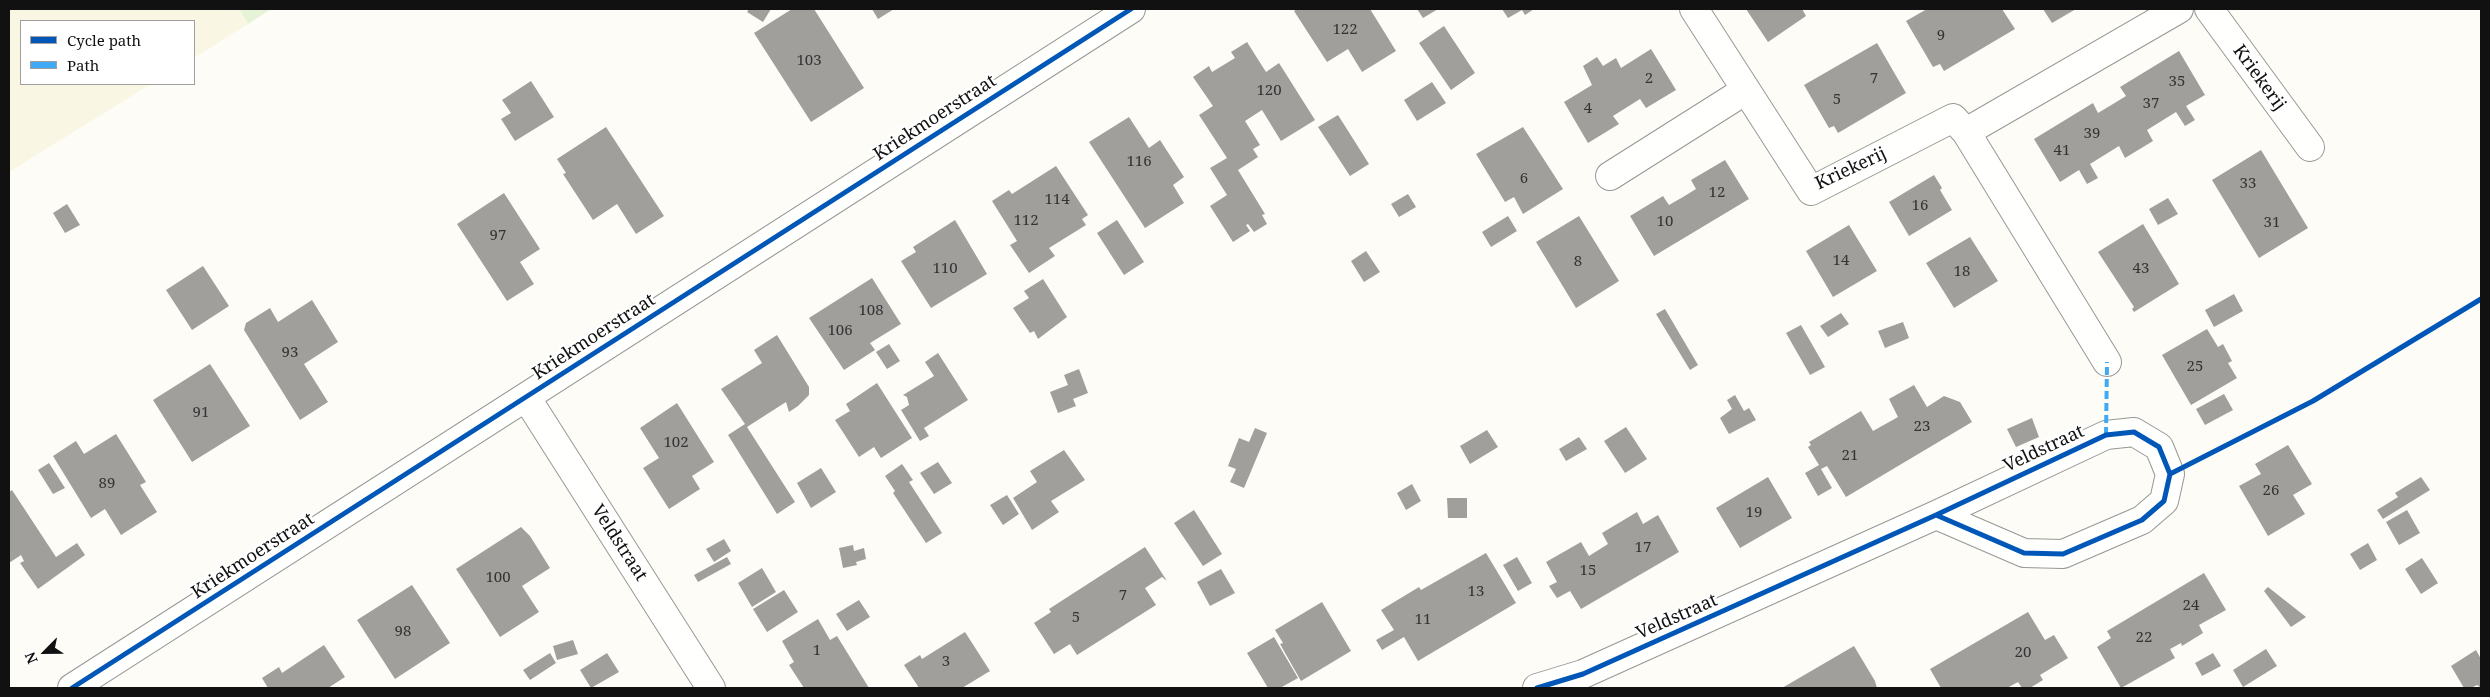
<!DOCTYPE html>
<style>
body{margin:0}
#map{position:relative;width:2490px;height:697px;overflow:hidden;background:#fdfcf7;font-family:"Noto Serif",serif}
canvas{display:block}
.frame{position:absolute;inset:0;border:10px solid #111;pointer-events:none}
.legend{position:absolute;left:20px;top:20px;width:175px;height:65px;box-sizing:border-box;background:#fff;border:1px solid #a0a0a0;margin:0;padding:6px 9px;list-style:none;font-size:15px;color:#111}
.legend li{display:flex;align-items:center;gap:10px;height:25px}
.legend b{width:25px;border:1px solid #a0a0a0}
.north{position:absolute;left:20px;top:627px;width:50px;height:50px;-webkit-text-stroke:4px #fff;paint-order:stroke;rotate:247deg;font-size:14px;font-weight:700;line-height:20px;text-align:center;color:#111}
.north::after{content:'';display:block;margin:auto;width:18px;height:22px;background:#111;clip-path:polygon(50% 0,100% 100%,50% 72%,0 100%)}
</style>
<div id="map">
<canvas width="2490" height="697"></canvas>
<div class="frame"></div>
<ul class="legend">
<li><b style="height:6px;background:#0057b8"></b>Cycle path</li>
<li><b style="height:6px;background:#3fa9f5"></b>Path</li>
</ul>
<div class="north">N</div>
</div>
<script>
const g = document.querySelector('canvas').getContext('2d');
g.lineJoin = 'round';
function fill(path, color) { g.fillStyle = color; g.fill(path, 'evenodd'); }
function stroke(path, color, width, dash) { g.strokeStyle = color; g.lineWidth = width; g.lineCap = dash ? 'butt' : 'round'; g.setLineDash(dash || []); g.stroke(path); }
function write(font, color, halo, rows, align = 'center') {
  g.font = font + ' "Noto Serif",serif'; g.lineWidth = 5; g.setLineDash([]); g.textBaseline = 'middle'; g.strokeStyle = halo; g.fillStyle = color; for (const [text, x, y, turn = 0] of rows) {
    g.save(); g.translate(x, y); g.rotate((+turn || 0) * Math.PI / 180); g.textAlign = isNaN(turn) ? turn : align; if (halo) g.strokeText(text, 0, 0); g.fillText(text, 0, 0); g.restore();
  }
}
fill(new Path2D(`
 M9,9H239L248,24L194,58V21H21V84H151L9,172Z`), '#f9f7e4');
fill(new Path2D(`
 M239,9H271L248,24Z`), '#e7f3d7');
fill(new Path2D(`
 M749,9H771L763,22L747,12Z
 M792,9H814L864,88L811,122L754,33Z
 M872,9H894L878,19Z
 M1297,9H1370L1396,51L1362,72L1348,49L1327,62L1294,11Z
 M1417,9H1438L1423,18Z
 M1502,9H1534L1525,15L1522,10L1508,18Z
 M1746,9H1802L1806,16L1768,42Z
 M1927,9H2002L2015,29L1944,71L1940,64L1933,67L1906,21Z
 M2043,9H2076L2052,23Z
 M1444,26L1475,73L1451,90L1419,43Z
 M1247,42L1266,72L1279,63L1315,120L1281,141L1262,110L1245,121L1260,145L1253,149L1258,157L1238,170L1265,214L1262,215L1267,224L1254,232L1248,224L1246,225L1250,231L1233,242L1210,206L1227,195L1210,168L1227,158L1199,115L1213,106L1193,77L1209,66L1212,72L1235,58L1231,52Z
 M1877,43L1906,93L1838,133L1834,126L1829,128L1804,85Z
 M1651,49L1676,90L1646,108L1640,99L1613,116L1619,124L1588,143L1564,102L1592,85L1583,66L1597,57L1603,66L1616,58L1621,68Z
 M2179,51L2205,95L2186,106L2195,120L2185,126L2176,112L2147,130L2153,141L2125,158L2119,146L2090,164L2098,178L2087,184L2079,170L2060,182L2034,139L2093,103L2098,113L2113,104L2126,96L2120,87Z
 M531,81L554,117L515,141L501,119L511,113L502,100Z
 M1432,82L1446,103L1417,121L1404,100Z
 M1338,115L1369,164L1350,176L1318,127Z
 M1129,117L1149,148L1160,140L1184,177L1173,185L1184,203L1145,228L1089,142Z
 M606,127L664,216L636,234L617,204L593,220L563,174L566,173L557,159Z
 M1523,127L1563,189L1523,214L1514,197L1505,202L1476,154Z
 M2261,150L2308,228L2259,258L2212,180Z
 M1725,160L1749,199L1654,256L1630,216L1663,196L1669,205L1683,197L1696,189L1691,180Z
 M1056,166L1088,215L1082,219L1086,225L1049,248L1055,256L1029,273L1010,245L1017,241L992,201L1009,190L1012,194Z
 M1934,175L1942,188L1940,190L1952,210L1909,236L1889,202Z
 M504,193L540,249L520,262L534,284L507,301L457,224Z
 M1408,194L1416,207L1399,217L1391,204Z
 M2168,198L2178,214L2158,225L2149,209Z
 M67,204L80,225L65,233L53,213Z
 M1508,216L1517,231L1491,247L1482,232Z
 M1579,216L1619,281L1576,308L1536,242Z
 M955,220L987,274L931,308L901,261L916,252L913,247Z
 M1117,220L1144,262L1124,275L1097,233Z
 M2143,224L2179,284L2134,312L2132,309L2134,307L2098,252Z
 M1849,225L1877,271L1833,297L1806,251Z
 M1970,237L1998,281L1954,308L1926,263Z
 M1366,251L1380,272L1364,282L1351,261Z
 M203,266L229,306L192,330L166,290Z
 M872,278L901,324L870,343L875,350L844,370L809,318Z
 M1043,279L1067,317L1038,339L1034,331L1030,333L1013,308L1029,298L1024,291Z
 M2234,294L2243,311L2214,327L2205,310Z
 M312,300L338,342L304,364L328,402L300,420L244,330L246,323L270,308L278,322Z
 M1665,309L1698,365L1690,370L1656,314Z
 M1841,313L1849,324L1828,337L1820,326Z
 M1903,322L1909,338L1885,348L1878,331Z
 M1801,325L1825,367L1810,375L1786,333Z
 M2207,329L2218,347L2223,344L2232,361L2228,363L2237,378L2191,405L2162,355Z
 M777,335L809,387V395L798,406L789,412L786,402L747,427L795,502L777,514L728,435L745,424L721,389L762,363L754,350Z
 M889,344L900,361L887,369L876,352Z
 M938,353L968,400L924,428L929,436L920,441L901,410L909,405L907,397L903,395L934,376L925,362Z
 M210,364L250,426L192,462L153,400Z
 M1079,369L1088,393L1073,399L1076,406L1058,413L1050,392L1068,385L1064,375Z
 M877,383L912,438L881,458L874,447L859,457L835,420L850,411L846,404Z
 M1914,385L1927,407L1944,396L1960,402L1972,422L1846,497L1827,466L1821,469L1832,488L1818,496L1805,473L1819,465L1808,447L1811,445L1809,442L1861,411L1873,431L1898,417L1889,399Z
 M2224,394L2233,410L2205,425L2196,409Z
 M1735,395L1744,411L1749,408L1756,420L1729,434L1720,418L1732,409L1727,400Z
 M677,403L714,462L692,476L700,489L669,509L643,468L659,458L640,428Z
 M2032,418L2039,437L2016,447L2007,429Z
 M1626,427L1647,459L1625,473L1604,441Z
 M1255,428L1267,433L1244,488L1230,482L1236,469L1228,466L1239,438L1249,442Z
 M1487,430L1498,447L1470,464L1460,446Z
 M116,434L146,482L140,485L157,512L121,535L105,509L91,518L53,456L76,441L84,454Z
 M1579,437L1587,449L1566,461L1559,449Z
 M2288,445L2312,484L2293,495L2305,514L2268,536L2239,486L2261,474L2255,464Z
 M1064,450L1085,480L1051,501L1059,512L1032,530L1013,498L1037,482L1030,471Z
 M938,462L952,483L934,494L920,473Z
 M49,463L65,488L53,494L38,470Z
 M902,464L913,480L909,482L942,533L926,543L893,493L895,491L885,476Z
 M821,468L836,492L811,508L797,483Z
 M1768,477L1792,518L1740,548L1716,508Z
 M2421,477L2430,490L2383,519L2377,510L2398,497L2395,493Z
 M1412,484L1421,501L1406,510L1397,493Z
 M12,490L56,557L77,543L85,555L38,589L20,563L24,561L21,555L9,563V492Z
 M1007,495L1019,514L1003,525L990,505Z
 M1447,498H1467V518H1448Z
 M1194,510L1222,554L1203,566L1174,523Z
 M2407,510L2420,533L2399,545L2386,522Z
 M1637,512L1643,524L1658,515L1679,552L1581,609L1570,591L1557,598L1549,586L1557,582L1546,562L1581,542L1589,556L1608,544L1602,533Z
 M521,527L530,536L550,568L522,586L539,612L500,637L456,569Z
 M724,539L731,551L714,562L706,549Z
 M2368,543L2377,560L2360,570L2350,554Z
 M853,545L854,551L864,548L866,559L856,562L857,565L843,568L839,548Z
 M1145,547L1167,581L1162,577L1145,588L1156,605L1077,655L1070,644L1054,654L1034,623L1051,612L1049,609Z
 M1486,553L1516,603L1418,661L1404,637L1382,650L1376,640L1394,630L1381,610L1419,587L1421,590Z
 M727,557L731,564L698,582L694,575Z
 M1517,557L1532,583L1518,591L1503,565Z
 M2422,558L2438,583L2421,594L2405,569Z
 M762,568L776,592L752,607L738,583Z
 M1221,569L1235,593L1210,606L1197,582Z
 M2204,573L2226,610L2199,625L2203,633L2182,646L2181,643L2170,649L2175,658L2121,688L2097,647L2111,638L2107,631Z
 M412,585L450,643L395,679L357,620Z
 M2268,587L2306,617L2291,627L2264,591Z
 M784,590L798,612L767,632L753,609Z
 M859,600L870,617L847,631L836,614Z
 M1322,602L1351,651L1301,681L1280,644L1283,643L1275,630Z
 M2028,612L2045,640L2054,635L2068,658L2040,675L2043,680L2030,688H2022L2018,682L2007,688H1941L1930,669Z
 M818,619L830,640L837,636L869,688H804L789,665L794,662L782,641Z
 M965,632L990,671L962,688H919L904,665L920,655L922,659Z
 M1274,637L1298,678L1280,688H1268L1247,653Z
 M573,640L578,654L557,660L553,646Z
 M324,645L345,677L328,688H268L262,678L279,667L282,673Z
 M1854,646L1875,681L1877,688H1782Z
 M2266,649L2277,666L2243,687L2233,670Z
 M2476,650L2481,659V688L2477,685L2471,688H2464L2451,666Z
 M550,653L556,663L530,680L523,670Z
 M607,653L619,672L591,688L580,670Z
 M2213,653L2221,666L2202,676L2195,663Z`), '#a19f9c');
const minor = new Path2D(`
 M1694,9L1811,191L1953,118L1966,132L2107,362
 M2209,9L2310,147
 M1966,132L2179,9
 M1610,176L1746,90
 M526,397L711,688
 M72,688L1131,9
 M1537,688L1583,674L1936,515L2106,435L2134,432L2159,447L2170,474L2164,501L2142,520L2063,554L2024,553L1936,515`);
stroke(minor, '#979795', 30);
stroke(minor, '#fffffe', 28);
stroke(new Path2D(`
 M2106,435L2107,362`), '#3fa9f5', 4, [8, 4]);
stroke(new Path2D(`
 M2170,474L2313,401L2481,299
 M72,688L1131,9
 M1537,688L1583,674L1936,515L2106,435L2134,432L2159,447L2170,474L2164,501L2142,520L2063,554L2024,553L1936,515`), '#0057b8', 5);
write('15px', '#353434', null, [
 ["122",1345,30],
 ["9",1941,36],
 ["103",809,61],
 ["2",1649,79],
 ["7",1874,79],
 ["35",2177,82],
 ["120",1269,91],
 ["5",1837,100],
 ["37",2151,104],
 ["4",1588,109],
 ["39",2092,134],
 ["41",2062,151],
 ["116",1139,162],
 ["6",1524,179],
 ["33",2248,184],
 ["12",1717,193],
 ["114",1057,200],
 ["16",1920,206],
 ["112",1026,221],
 ["10",1665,222],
 ["31",2272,223],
 ["97",498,236],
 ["14",1841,261],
 ["8",1578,262],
 ["110",945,269],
 ["43",2141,269],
 ["18",1962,272],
 ["108",871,311],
 ["106",840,331],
 ["93",290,353],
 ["25",2195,367],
 ["91",201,413],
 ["23",1922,427],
 ["102",676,443],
 ["21",1850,456],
 ["89",107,484],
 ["26",2271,491],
 ["19",1754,513],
 ["17",1643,548],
 ["15",1588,571],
 ["100",498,578],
 ["13",1476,592],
 ["7",1123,596],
 ["24",2191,606],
 ["5",1076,618],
 ["11",1423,620],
 ["98",403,632],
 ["22",2144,638],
 ["1",817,651],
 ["20",2023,653],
 ["3",946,662]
]);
write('18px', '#111', '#fff', [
 ["Kriekerij",2259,78,54],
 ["Kriekmoerstraat",935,118,-33],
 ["Kriekerij",1851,169,-25],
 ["Kriekmoerstraat",594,337,-33],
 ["Veldstraat",2044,449,-25],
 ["Veldstraat",619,543,57],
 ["Kriekmoerstraat",253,556,-33],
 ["Veldstraat",1677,617,-24]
]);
</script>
